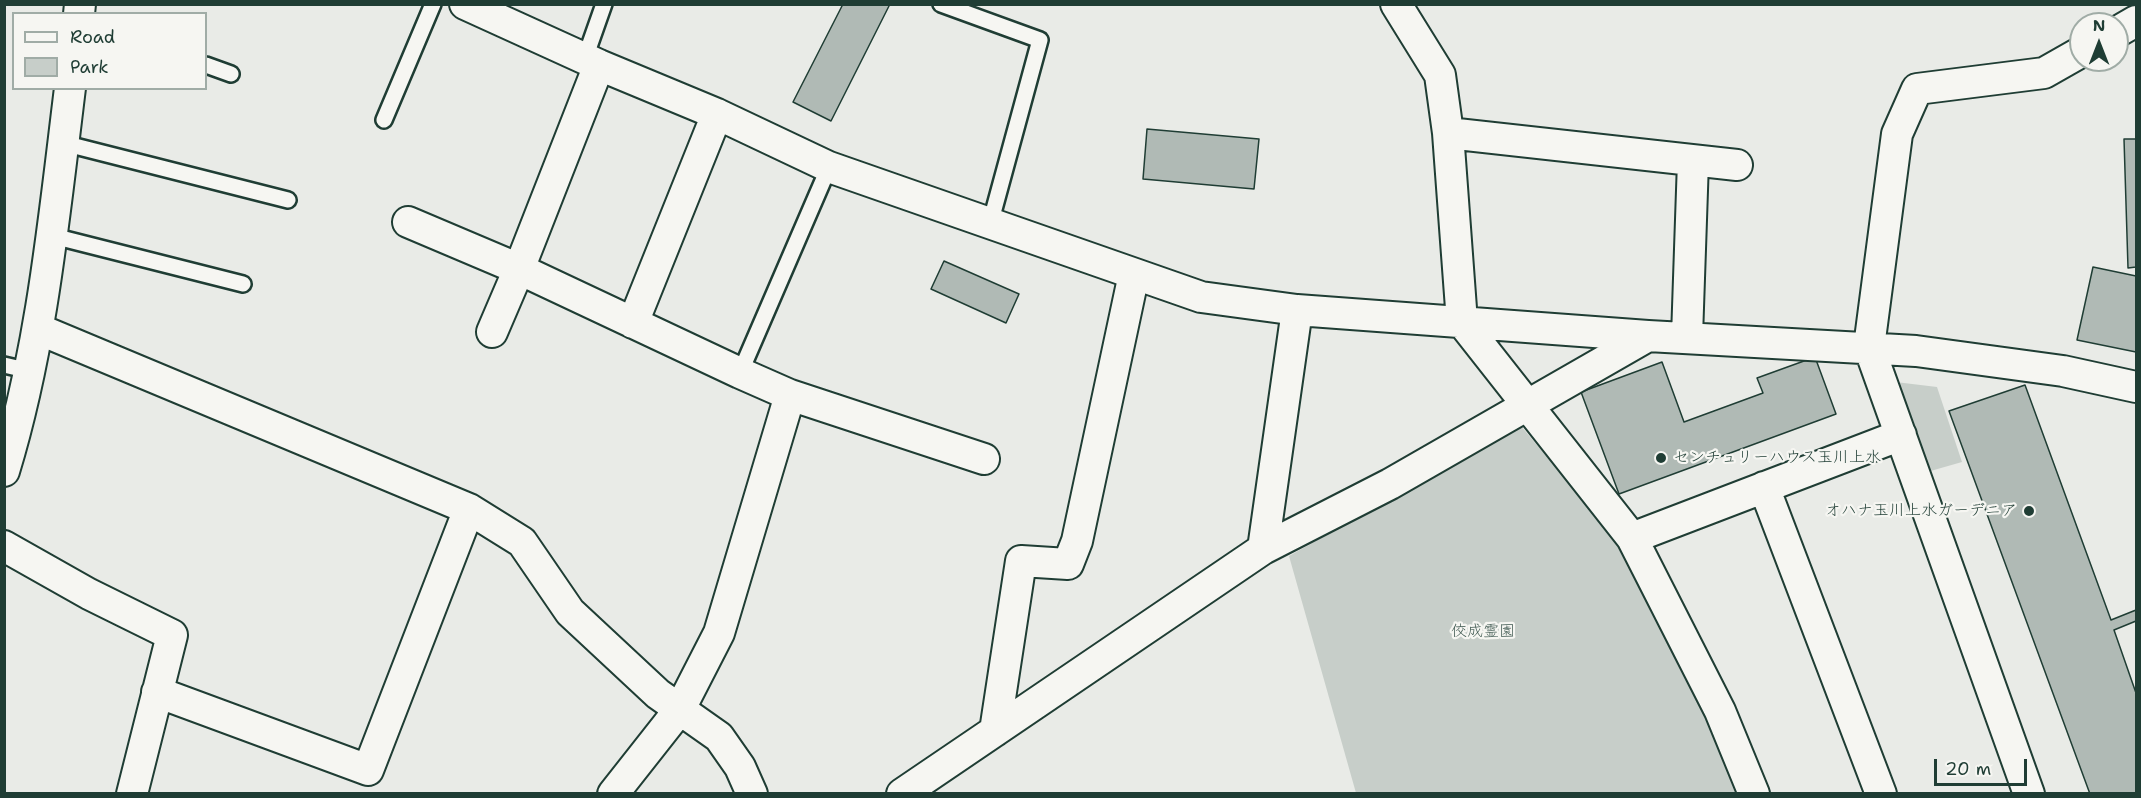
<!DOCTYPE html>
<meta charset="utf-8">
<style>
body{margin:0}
#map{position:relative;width:2141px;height:798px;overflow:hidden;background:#e9ebe7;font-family:"Shantell Sans",sans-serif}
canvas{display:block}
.frame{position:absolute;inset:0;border:6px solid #1f3d34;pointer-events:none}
.legend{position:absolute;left:12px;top:12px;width:195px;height:78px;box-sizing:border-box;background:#f6f6f2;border:2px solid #a0aca6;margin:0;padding:8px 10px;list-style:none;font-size:18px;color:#1f3d34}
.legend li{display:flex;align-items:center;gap:12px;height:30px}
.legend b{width:30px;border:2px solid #a0aca6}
.north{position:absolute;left:2069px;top:12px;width:60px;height:60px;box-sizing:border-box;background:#f6f6f2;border:2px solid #a0aca6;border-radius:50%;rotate:0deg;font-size:16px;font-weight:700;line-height:24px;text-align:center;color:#1f3d34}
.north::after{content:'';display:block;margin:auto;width:21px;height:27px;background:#1f3d34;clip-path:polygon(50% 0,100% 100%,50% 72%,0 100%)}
.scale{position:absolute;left:1934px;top:759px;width:93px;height:27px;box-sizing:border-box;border:3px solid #1f3d34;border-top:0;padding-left:8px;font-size:18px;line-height:21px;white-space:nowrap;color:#1f3d34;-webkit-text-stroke:4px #f6f6f2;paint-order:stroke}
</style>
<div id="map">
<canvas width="2141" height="798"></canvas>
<div class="frame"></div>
<ul class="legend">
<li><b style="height:8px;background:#f6f6f2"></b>Road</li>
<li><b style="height:16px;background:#c7cec9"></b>Park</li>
</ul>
<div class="north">N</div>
<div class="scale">20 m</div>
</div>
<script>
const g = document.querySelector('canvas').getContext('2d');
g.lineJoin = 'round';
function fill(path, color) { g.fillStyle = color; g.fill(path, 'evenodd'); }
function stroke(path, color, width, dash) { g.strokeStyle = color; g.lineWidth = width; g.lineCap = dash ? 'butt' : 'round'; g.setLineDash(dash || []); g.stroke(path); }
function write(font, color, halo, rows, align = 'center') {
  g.font = font + ' "Shantell Sans","Klee One",sans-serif'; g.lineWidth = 4.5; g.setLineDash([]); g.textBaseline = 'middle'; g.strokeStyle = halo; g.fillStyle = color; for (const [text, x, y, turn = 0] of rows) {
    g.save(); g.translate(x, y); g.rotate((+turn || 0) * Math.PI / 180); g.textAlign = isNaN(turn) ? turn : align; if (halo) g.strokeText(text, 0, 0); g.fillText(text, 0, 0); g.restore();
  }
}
fill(new Path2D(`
 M1879,380L1937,387L1962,462L1913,476Z
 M1521,426L1625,550L1713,727L1739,793H1356L1289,556Z`), '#c7cec9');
const building = new Path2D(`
 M843,4H890L831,121L793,102Z
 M1147,129L1259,139L1254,189L1143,179Z
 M2124,139H2136V267L2128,268Z
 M944,261L1019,294L1006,323L931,289Z
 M2093,267L2136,276V352L2077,340Z
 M1815,357L1836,414L1619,494L1581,392L1662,362L1684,422L1763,393L1757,378Z
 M2025,385L2111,620L2136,610V621L2114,630L2136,693V794H2090L1949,411Z`);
fill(building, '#b0bab5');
stroke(building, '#1f3d34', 1.5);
const lane = new Path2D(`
 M941,4L1040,40L990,224
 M585,58L604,4
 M206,65L231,74
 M384,120L433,4
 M63,143L288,200
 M53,236L243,284
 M4,365L30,371
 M740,373L829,167`);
const street = new Path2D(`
 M465,4L599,65L717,114L829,167L1201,297L1297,310L1648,336L1916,351L2063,371L2136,387
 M1396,4L1440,75L1448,133L1462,322L1632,538L1720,711L1754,794
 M79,14L80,4
 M2117,32L2136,21
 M1448,133L1737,165
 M408,222L519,269L740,373L790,395L984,459
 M633,323L717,114
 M38,329L469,509L522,542L570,612L658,694L719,737L740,767L752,794
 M492,332L519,269L599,65
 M1687,337L1693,161
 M4,471C42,347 54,217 70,88
 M1764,487L1881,794
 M1632,538L1901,435
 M4,546L89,594L172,635L132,794
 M1263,549L1297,310
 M157,692L368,770L469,509
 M995,731L1021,561L1068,564L1077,541L1134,274
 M613,794L680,709L719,633L790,395
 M902,794L1263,549L1390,484L1648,336
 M2029,794L1869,347L1897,134L1917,89L2044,73L2081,52`);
stroke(lane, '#1f3d34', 20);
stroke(street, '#1f3d34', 34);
stroke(lane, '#f6f6f2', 15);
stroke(street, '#f6f6f2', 30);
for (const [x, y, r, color] of [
 [1661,458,6,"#1f3d34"],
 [2029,511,6,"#1f3d34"]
]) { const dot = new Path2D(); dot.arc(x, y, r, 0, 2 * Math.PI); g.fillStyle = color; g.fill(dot); stroke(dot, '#f6f6f2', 2); }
write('16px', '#1f3d34', '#f6f6f2', [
 ["センチュリーハウス玉川上水",1673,458],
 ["オハナ玉川上水ガーデニア",2017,511,"right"]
], 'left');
write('16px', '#415a52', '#f6f6f2', [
 ["佼成霊園",1483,632]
]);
</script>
